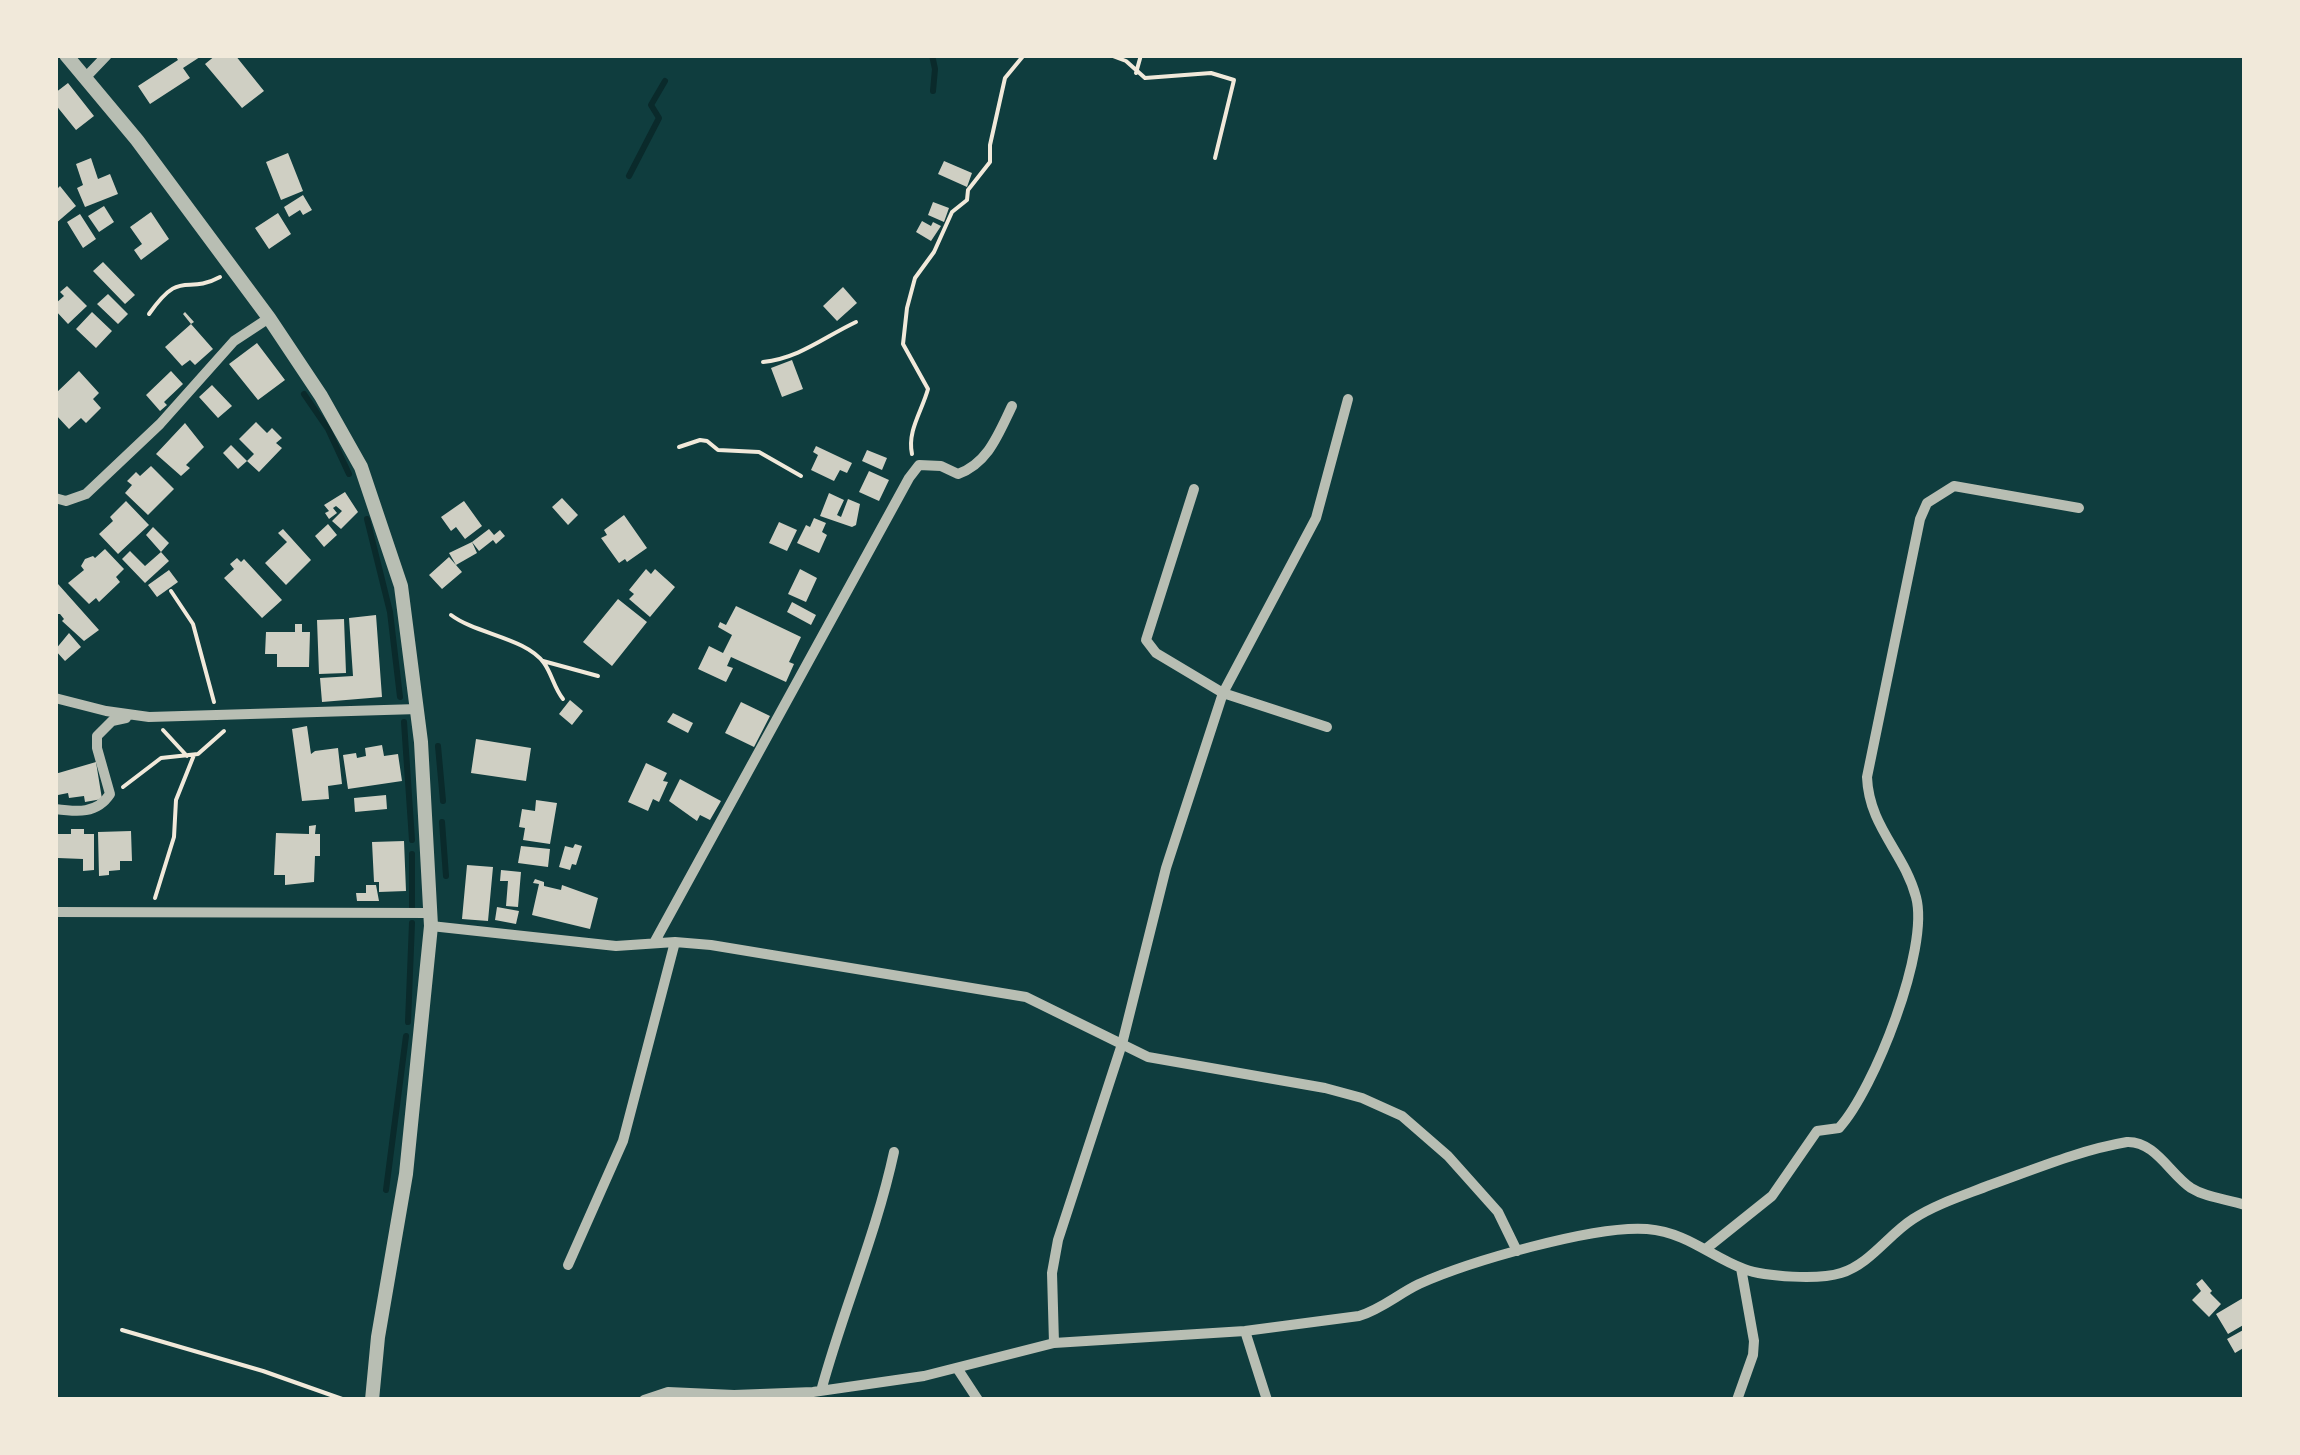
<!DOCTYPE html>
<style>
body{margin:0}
#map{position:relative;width:2300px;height:1455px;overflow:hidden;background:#0f3d3e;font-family:"DejaVu Sans",sans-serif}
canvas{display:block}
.frame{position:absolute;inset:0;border:58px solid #f1e9da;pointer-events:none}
</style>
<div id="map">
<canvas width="2300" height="1455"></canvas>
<div class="frame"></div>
</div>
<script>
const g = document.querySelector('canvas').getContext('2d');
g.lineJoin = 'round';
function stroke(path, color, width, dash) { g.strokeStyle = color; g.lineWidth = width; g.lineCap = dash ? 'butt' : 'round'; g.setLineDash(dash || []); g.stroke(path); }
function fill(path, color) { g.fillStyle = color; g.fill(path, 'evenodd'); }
stroke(new Path2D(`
 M932,55L935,69L933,91
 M629,176L659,118L651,105L665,81
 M304,394L328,429L349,474
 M367,519L390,612L400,697
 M404,722L412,840
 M438,746L443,801
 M442,822L446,876
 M412,854V908
 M408,1022L412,923
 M386,1190L406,1036`), '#0a2a2b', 6);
fill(new Path2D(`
 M180,55H203L183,68L190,78L150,104L138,86L178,60L176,57Z
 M216,55H235L264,91L242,108L205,64Z
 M68,83L94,116L76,130L55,104V93Z
 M288,153L303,191L281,200L266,162Z
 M91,158L98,179L110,174L118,194L85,207L77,188L83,185L76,164Z
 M944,161L972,173L967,187L938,174Z
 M60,186L76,206L55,224V191Z
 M303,195L312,210L303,215L300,210L289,217L284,207Z
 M933,202L949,208L944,222L928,215Z
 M104,206L114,222L99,232L88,216Z
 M151,212L169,239L141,260L134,250L142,244L130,227Z
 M278,213L291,234L269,249L255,228Z
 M80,214L96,239L83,248L67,222Z
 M922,221L931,226L933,222L941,226L931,241L916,232Z
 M103,262L135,295L125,304L93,271Z
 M67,286L87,306L68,324L55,310V304L64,296L60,292Z
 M843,287L857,303L837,321L823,306Z
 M108,294L128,314L118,324L97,304Z
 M92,312L112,331L96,348L76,329Z
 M185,312L194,322L191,324L213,349L195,365L190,360L182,366L165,347L191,324L183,314Z
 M257,343L285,380L258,400L229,364Z
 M792,360L803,389L782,397L771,368Z
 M79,371L99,393L93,399L101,408L86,423L81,418L69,429L55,414V394Z
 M171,371L183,384L164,402L167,405L160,411L146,395Z
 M212,385L232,406L218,418L199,397Z
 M256,422L267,433L272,428L282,438L276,443L282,448L259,472L247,461L238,469L223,453L231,445L247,461L254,454L239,439Z
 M185,423L204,447L186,465L190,468L181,476L156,454Z
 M816,446L852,463L847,473L840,470L834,481L811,470L818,455L813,452Z
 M867,450L887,458L882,470L862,461Z
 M151,466L174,489L148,515L125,493L132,485L127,481L136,472L140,476Z
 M869,471L889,480L879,501L859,492Z
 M345,492L358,512L341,529L332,521L342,511L336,506L333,508L337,513L329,519L325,513L329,511L324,505Z
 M829,493L844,500L837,515L841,517L848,499L860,504L856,525L852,527L820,516Z
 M562,498L578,515L568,525L552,507Z
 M126,501L149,525L118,554L99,534L113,521L110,517Z
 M464,501L482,526L465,539L456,527L451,531L441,517Z
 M624,515L647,548L627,562L625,559L619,563L601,538L607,535L604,530Z
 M814,518L826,523L822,532L827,535L819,553L797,543L806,525L810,527Z
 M779,522L797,530L787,551L769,543Z
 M328,524L337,535L324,547L315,536Z
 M153,527L169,543L161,552L146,535Z
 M283,529L311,560L286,585L265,563L287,542L278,533Z
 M489,529L494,535L500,530L505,536L496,544L493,540L479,551L472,542L477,553L456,565L462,572L442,589L429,575L449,557L456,565L449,553L472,542Z
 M105,549L124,569L116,577L120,582L99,602L96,598L89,604L68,583L84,570L81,566L85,559L93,556L95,558Z
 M130,551L145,566L161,552L169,561L145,583L122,559Z
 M237,558L241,562L244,559L282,600L262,618L224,578L234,569L230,564Z
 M646,569L651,574L655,569L675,587L650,617L629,599L634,594L629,590Z
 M800,569L817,578L806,602L788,594Z
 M169,570L178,582L157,597L148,585Z
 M58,584L99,630L84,641L62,621L64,619L60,614H55V587Z
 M618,599L647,622L612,666L583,642Z
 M792,602L816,615L811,625L787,612Z
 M736,606L801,637L789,662L794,664L786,682L731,657L727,666L733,668L726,682L698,669L709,646L723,653L732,635L718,627L720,622L726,625Z
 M376,615L382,697L322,702L320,678L353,676L349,618Z
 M344,619L346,673L319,674L317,620Z
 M295,624H302V632H310L309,667H277V654H265L266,632H295Z
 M69,633L81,647L65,661L55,650Z
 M570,700L583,711L572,725L559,714Z
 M741,702L770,716L754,747L725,733Z
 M673,713L693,723L688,733L667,722Z
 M307,726L311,754L315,751L338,748L342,784L328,786L329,799L302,801L292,729Z
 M476,739L531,748L526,781L471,773Z
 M382,745L384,756L398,754L402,781L348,789L343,755L356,753L357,758L366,756L365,748Z
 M96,762L102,799L85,802L84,796L69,798L68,793L58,795L55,774Z
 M646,763L667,773L663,781L668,782L659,802L653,799L648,811L628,802Z
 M680,779L721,801L710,820L700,815L697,821L669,801Z
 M386,795L387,809L355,812L354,798Z
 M536,800L557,803L550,844L523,840L525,828L519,827L522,809L535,811Z
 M316,825L315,834H320V856H315L314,882L285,885V875H274L276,833L309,834V826Z
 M71,829H84V834H94V870L83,871V859L58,858V834H71Z
 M131,831L132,861H120V870L109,871V875L99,876L98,832Z
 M404,841L406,891L379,892V882H374L372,842Z
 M575,844L582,846L576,865L572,864L570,870L559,867L565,846L573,848Z
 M521,846L550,849L548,867L518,863Z
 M467,865L493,867L488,921L462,919Z
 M501,870L521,872L518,907L506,906L508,881H500Z
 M535,879L544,882V886L561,890L562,885L598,898L590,929L532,915L539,884L533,883Z
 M366,885H376L379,901H357L356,893H366Z
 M497,907L519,911L516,924L495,920Z
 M2202,1279L2212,1291L2210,1293L2221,1304L2209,1317L2192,1300L2201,1291L2196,1284Z
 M2243,1298L2245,1324L2228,1334L2216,1314Z
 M2245,1329V1347L2235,1353L2227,1339Z`), '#cfcfc3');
stroke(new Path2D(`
 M1110,55L1126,61L1145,78L1211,73L1234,80L1215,158
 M1136,73L1141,55
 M149,314C182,267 185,296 220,277
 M763,362C800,358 824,337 856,322
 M679,447L700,440L707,441L718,450L759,452L801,476
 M912,454C907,431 922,411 928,389L903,344L907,308L915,278L934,252L952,212L967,200L968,190L990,162V145L1005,78L1024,55
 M171,591L193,624L214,702
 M451,615C476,634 526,638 544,663C552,674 554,688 563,699
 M543,661L598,676
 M163,730L187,756
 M123,787L161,758L198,754L224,731
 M155,898L174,837L176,800L194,755
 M122,1330L263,1371L345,1400`), '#f1e9da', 4);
stroke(new Path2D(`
 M86,77L107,55
 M55,498L66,501L86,494L160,424L234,341L269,318
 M55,698L106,711L149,717L418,709
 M1327,727L1223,693L1316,518L1348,399
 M55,809C77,812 97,814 110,794L97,748V736L112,721L126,718
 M55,912L431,913
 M431,926L616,946L675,942L711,945L1026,997L1148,1057L1325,1088L1362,1098L1402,1116L1448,1156L1498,1212L1517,1251
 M654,943L909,478L919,465L941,466L958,474C988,463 998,435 1012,406
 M1707,1248L1772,1196L1817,1131L1839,1128C1874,1090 1930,948 1916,897C1904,852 1869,827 1867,777L1920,519L1927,503L1954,486L2079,508
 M568,1265L623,1141L675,942
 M1245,1331L1267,1400
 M1054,1343L1052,1273L1058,1240L1122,1044L1166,868L1223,693L1156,653L1146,640L1194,489
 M957,1368L978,1400
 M821,1391C843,1310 876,1235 894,1152
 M644,1400L668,1392L734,1395L813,1392L924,1376L1054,1343L1245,1331L1359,1316C1382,1309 1398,1294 1419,1284C1468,1262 1594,1225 1647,1229C1689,1233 1709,1256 1744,1269C1766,1277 1819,1280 1841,1273C1870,1264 1888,1235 1913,1219C1936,1204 1965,1195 1990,1185C2035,1169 2080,1150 2127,1142C2155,1141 2170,1174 2191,1188C2207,1198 2227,1199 2245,1205
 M1737,1400L1753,1355L1754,1341L1741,1268`), '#b8beb3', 10);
stroke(new Path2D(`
 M66,55L137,140L269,318L321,396L361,467L401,586L421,742L431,926L406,1174L378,1337L372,1400`), '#b8beb3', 14);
</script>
